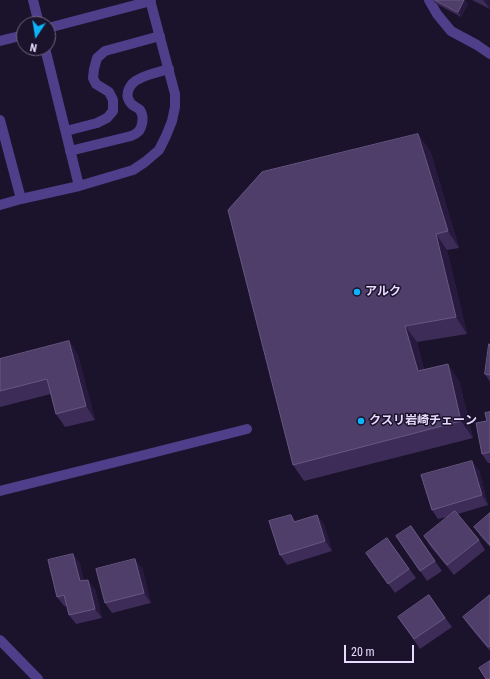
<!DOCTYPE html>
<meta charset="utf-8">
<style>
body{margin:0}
#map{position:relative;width:490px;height:679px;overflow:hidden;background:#1b122b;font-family:"Roboto Condensed",sans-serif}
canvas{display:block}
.north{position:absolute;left:16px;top:16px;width:40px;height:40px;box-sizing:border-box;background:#1b122b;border:1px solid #6d637f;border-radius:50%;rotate:192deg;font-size:11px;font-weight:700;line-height:16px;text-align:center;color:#e7dcfe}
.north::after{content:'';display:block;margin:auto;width:14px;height:18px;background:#0cb5fa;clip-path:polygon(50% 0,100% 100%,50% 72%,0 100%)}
.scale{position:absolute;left:344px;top:645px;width:70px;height:18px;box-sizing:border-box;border:2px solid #e7dcfe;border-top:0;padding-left:5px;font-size:12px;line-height:14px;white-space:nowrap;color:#e7dcfe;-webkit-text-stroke:3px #1b122b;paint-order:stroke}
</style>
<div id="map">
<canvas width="490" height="679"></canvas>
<div class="north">N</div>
<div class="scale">20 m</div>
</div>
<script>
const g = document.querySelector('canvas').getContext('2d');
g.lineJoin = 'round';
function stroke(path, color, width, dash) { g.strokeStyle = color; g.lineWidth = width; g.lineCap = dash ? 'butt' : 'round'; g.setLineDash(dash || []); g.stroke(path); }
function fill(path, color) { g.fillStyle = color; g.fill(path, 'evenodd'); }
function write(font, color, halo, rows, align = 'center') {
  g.font = font + ' "Roboto Condensed","Noto Sans JP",sans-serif'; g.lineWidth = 3; g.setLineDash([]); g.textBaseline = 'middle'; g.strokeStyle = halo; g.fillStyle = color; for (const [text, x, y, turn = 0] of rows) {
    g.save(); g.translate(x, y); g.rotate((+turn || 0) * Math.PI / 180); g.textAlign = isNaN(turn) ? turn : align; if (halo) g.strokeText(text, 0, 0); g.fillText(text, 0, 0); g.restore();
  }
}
stroke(new Path2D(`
 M33,0L39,24
 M48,28L151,1
 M0,41L24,35
 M45,48L79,186
 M0,120L21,199
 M66,131L97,123L107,118L113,111V100L109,92L96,84L93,78L94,69L97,58L105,51L160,36
 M70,151L131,136C134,135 137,133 139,131C143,125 144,116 140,110C137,107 132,106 130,102C124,94 130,83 139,79C148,74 159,72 169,69
 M0,205L21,199L79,186L133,170L145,162L159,150L166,136L172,121L175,107V94L150,0
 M0,491L140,456L247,429`), '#4f3e89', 10);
stroke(new Path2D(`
 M429,0L437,14L451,31L477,45L490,54`), '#4f3e89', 10);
stroke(new Path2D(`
 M0,640L38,679`), '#4f3e89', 10);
fill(new Path2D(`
 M433,0H465L468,4L461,17L435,3Z
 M472,0H490V9Z
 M430,150L459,248L447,250L467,334L417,342L424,369L459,380L473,438L304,481L293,465Z
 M69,341L78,355L95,420L65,427L56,414L51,394L0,407V359Z
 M490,345V382L485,374Z
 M490,412V463H488L482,454L487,421Z
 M479,470L488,505L458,514L479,540L485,550L454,575L430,546L424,536L448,517L438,519L432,510Z
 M490,513V547L481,537L474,527Z
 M317,515L324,525L332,551L287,565L280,555Z
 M411,526L442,571L427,581L396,536Z
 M387,538L416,578L395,593L366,553Z
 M73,554L80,564L84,581L95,589L102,618L76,624L69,615L67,606H64L57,597Z
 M142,568L151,603L112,613L105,603Z
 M429,595L452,627L420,649L398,617Z
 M490,595V651L470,627L463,617Z`), '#3d2b58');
fill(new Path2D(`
 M464,0H465L468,4L461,17L458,12Z
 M483,0H490V9Z
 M418,134L430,150L459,248L448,231Z
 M436,234L447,250L467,334L456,317Z
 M405,326L417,342L429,387L418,371Z
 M69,341L78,355L95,420L86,406Z
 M448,364L459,380L473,438L461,421Z
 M472,461L479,470L488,505L482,495Z
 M291,515L298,524L294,522Z
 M317,515L324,525L332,551L325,541Z
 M73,554L80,564L86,591L80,581Z
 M135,559L142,568L151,603L144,593Z
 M88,580L95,589L102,618L95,609Z`), '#28193f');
const building = new Path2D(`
 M435,0H464L458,12Z
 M418,134L448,231L436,234L456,317L405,326L418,371L448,364L461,421L293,465L228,210L262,172Z
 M69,341L86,406L56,414L47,379L0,391V359Z
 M489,344L490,345V375L485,374Z
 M490,412V452L482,454L476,423L487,421L485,413Z
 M472,461L482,495L432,510L421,475Z
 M455,511L479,540L447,565L424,536Z
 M490,513V545L474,527Z
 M291,515L294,522L317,515L325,541L280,555L269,521Z
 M411,526L435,561L420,571L396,536Z
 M387,538L409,569L388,584L366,553Z
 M73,554L80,581L88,580L95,609L69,615L64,595L57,597L48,560Z
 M135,559L144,593L105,603L96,569Z
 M429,595L445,618L414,639L398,617Z
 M490,595V646L488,647L463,617Z
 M490,661V679H486L479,668Z`);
fill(building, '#4f3e6a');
stroke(building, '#675781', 1);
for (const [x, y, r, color] of [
 [357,292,4,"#0cb5fa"],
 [361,421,4,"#0cb5fa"]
]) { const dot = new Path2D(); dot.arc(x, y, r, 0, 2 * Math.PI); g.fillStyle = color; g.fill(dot); stroke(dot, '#1b122b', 1.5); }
write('bold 12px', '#e7dcfe', '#1b122b', [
 ["アルク",365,292],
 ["クスリ岩崎チェーン",369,421]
], 'left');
</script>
